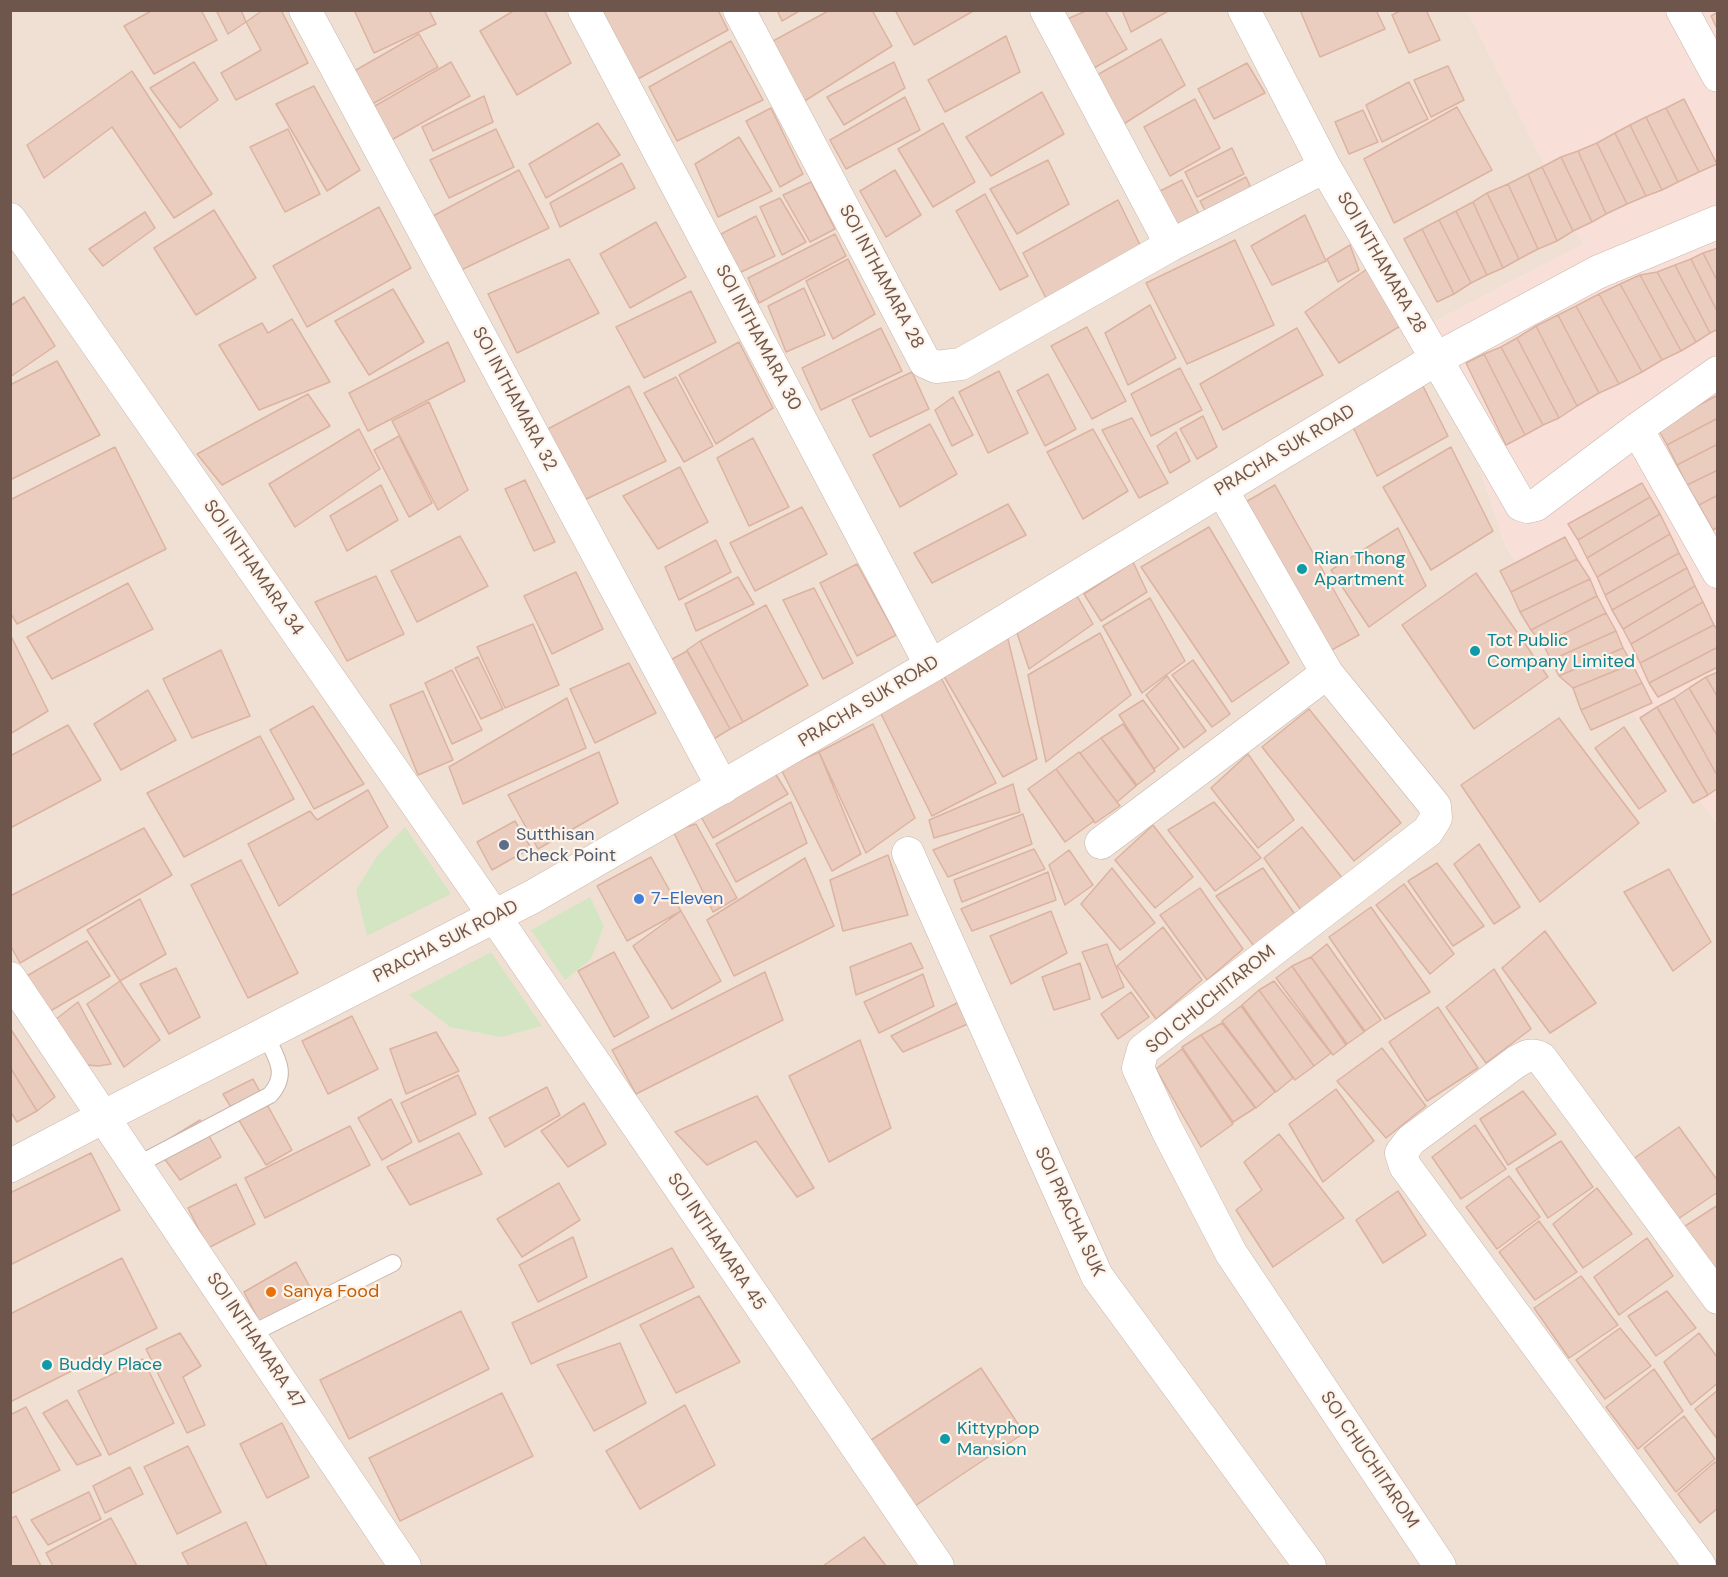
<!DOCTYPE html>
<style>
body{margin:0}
#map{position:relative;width:1728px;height:1577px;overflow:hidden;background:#f9efe4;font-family:"DM Sans",sans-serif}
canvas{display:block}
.frame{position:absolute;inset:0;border:12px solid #6e564d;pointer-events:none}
</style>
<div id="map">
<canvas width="1728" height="1577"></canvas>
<div class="frame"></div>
</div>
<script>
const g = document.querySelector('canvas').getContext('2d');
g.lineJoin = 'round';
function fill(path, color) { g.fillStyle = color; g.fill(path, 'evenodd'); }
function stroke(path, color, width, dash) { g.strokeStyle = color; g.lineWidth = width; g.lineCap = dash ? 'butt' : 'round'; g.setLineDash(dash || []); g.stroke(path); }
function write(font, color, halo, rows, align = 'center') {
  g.font = font + ' "DM Sans",sans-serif'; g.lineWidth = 4.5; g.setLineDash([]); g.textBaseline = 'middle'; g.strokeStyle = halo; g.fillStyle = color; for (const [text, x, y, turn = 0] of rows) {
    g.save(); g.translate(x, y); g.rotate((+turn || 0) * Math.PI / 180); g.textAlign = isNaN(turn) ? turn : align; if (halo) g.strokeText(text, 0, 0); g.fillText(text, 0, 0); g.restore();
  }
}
fill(new Path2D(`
 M11,11H1468L1584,244L1432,323L1506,547L1717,823V1566H11Z`), '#f0e0d3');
fill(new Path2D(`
 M1468,11H1717V823L1506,547L1432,323L1583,244Z`), '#f8e0d9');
fill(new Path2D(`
 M405,827L451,894L367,936L356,890L377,856Z
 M590,897L604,926L591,959L565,980L531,930Z
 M491,952L542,1026L501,1037L450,1027L409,995Z`), '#d4e5c4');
const building = new Path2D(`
 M153,10H201L217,40L154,74L124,26Z
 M216,10H241L246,22L228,34Z
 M263,10H281L308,63L236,100L221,73L261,50L246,22Z
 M354,10H429L436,24L374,53Z
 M515,10H544L571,63L517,95L480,31Z
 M607,10H718L728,30L636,80L603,12Z
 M777,10H801L782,21Z
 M830,10H872L892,46L803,102L773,41Z
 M895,10H975L914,45Z
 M1088,10H1105L1127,49L1094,68L1067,19Z
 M1122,10H1170L1131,32Z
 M1300,10H1376L1385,29L1320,57Z
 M1402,10H1426L1440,40L1409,53L1392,15Z
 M1718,12V31L1711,16Z
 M419,34L438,67L367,107L349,74Z
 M1006,36L1020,72L945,112L928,80Z
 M1161,39L1185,85L1122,125L1097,75Z
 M731,41L763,100L677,141L649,87Z
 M194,62L218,100L180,128L150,88Z
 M451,62L470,96L386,143L368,110Z
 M894,62L905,88L844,125L827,97Z
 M1247,63L1265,93L1214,119L1198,89Z
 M1448,66L1464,100L1431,117L1414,80Z
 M132,71L212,194L174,218L112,127L44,178L27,145Z
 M1409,82L1428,119L1382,142L1366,105Z
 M314,86L360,170L327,191L276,104Z
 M1042,92L1064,134L991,176L966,137Z
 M484,96L493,122L433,151L422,127Z
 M905,97L920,130L846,169L830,140Z
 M1195,99L1220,148L1170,176L1144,127Z
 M1684,99L1717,164L1699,172L1666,108Z
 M1457,107L1492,170L1394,223L1364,159Z
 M771,108L803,174L780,187L746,121Z
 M1666,108L1699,172L1678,182L1646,117Z
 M1363,110L1378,142L1349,154L1335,122Z
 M1646,117L1678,182L1662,190L1630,125Z
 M598,123L620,155L546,198L529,164Z
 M943,123L975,182L933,207L898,149Z
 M1630,125L1662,190L1646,196L1615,133Z
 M288,129L320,194L285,212L250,147Z
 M496,129L514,167L449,198L430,160Z
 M1615,133L1646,196L1627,204L1597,143Z
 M739,137L772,191L718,217L695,164Z
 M1597,143L1627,204L1606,214L1578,151Z
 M1232,148L1244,174L1197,197L1185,172Z
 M1578,151L1606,214L1592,222L1561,157Z
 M1561,157L1592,222L1573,231L1542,167Z
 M1048,160L1069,204L1017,234L990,189Z
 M622,163L635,188L560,227L550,203Z
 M1542,167L1573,231L1557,241L1528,174Z
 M519,170L549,228L459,271L431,217Z
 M895,170L921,215L886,237L860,191Z
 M1528,174L1557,241L1538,249L1508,184Z
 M1246,177L1254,195L1210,220L1200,201Z
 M1182,180L1206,228L1185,239L1158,192Z
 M811,182L835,229L810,242L783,195Z
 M1508,184L1538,249L1519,259L1487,193Z
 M1487,193L1519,259L1503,268L1473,202Z
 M985,194L1028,276L1000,290L956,211Z
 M780,198L806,242L782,255L760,207Z
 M1118,200L1147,259L1053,312L1023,253Z
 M1473,202L1503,268L1487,275L1456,211Z
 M379,207L411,268L307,327L273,266Z
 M214,210L256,278L196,315L154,248Z
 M1456,211L1487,275L1471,283L1439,220Z
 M145,212L155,228L103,266L89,249Z
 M1305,215L1326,261L1272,285L1251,246Z
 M756,216L775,256L739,273L721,234Z
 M1439,220L1471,283L1454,294L1422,229Z
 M656,222L686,277L630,308L600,254Z
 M1422,229L1454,294L1437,302L1404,239Z
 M835,234L846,256L759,303L748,278Z
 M1235,240L1274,325L1187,364L1146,283Z
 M1350,245L1359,270L1338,282L1327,259Z
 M1718,248V282L1703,253Z
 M1703,253L1718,282V313L1691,259Z
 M569,259L599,313L517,353L488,294Z
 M848,259L875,314L833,339L806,281Z
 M1691,259L1718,313V329L1710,333L1675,265Z
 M1675,265L1710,333L1696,342L1657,272Z
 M1370,267L1407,322L1339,363L1305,312Z
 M1657,272L1696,342L1681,351L1640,275Z
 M1640,275L1681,351L1662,360L1620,284Z
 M1620,284L1662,360L1642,372L1599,294Z
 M804,288L825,335L786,352L768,306Z
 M393,289L424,342L369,375L335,321Z
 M691,291L716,342L644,378L616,327Z
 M1599,294L1642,372L1619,384L1576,306Z
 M24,297L55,346L10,377V306Z
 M1150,305L1176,358L1128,385L1105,333Z
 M1576,306L1619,384L1599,393L1558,315Z
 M1558,315L1599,393L1577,406L1536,326Z
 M292,319L330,382L259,410L219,345L262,323L268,333Z
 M1536,326L1577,406L1559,418L1517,338Z
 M1087,327L1126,401L1092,419L1051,346Z
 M881,328L902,371L821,410L802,368Z
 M1297,328L1323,375L1223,430L1200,384Z
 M1517,338L1559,418L1543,425L1501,347Z
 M448,342L465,381L368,431L349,393Z
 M739,342L773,408L716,444L679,375Z
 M1501,347L1543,425L1525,435L1484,354Z
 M1484,354L1525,435L1506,445L1466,363Z
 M57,361L100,435L10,480V385Z
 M1180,368L1202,410L1151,436L1131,394Z
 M999,371L1028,433L988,453L959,392Z
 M912,372L929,409L870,437L852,400Z
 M1048,374L1076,429L1045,446L1017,391Z
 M676,377L713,446L684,462L644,393Z
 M1420,380L1448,436L1377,476L1352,425Z
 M629,386L666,461L578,503L544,431Z
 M308,394L330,426L222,485L197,454Z
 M1718,395V418L1667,445L1657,427Z
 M953,397L973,435L952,446L935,410Z
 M429,402L468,490L438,510L392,421Z
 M1203,416L1217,447L1197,459L1180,429Z
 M1132,418L1168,483L1139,498L1102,430Z
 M1718,418V444L1677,465L1667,445Z
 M930,424L957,474L900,507L873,455Z
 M359,429L380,469L295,527L269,484Z
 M1093,429L1128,491L1083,519L1047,452Z
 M1176,432L1190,461L1170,473L1157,446Z
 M399,436L432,503L409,517L374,450Z
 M753,438L789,507L749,526L717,458Z
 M1718,444V470L1687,485L1677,465Z
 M115,447L166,549L17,624L10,612V500Z
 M1451,447L1493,531L1431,570L1383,487Z
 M680,467L708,522L658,549L623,496Z
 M1718,470V495L1699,505L1687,485Z
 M525,480L555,542L534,551L505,489Z
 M1642,483L1650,497L1578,540L1568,524Z
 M381,485L398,520L347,551L330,516Z
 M1275,485L1359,635L1328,652L1244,503Z
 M1718,495V527L1713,530L1699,505Z
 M1650,497L1660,514L1587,558L1578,540Z
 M1008,504L1026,535L932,583L914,553Z
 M802,507L827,554L755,591L730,543Z
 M1660,514L1670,534L1597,577L1587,558Z
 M1209,527L1289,663L1232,702L1141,567Z
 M1398,528L1426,586L1369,627L1331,570Z
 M1670,534L1679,553L1605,595L1597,577Z
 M460,536L488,586L417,622L391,571Z
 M1565,537L1577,559L1511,592L1500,571Z
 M716,540L731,572L679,600L665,567Z
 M1679,553L1687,568L1612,610L1605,595Z
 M1577,559L1590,579L1520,612L1511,592Z
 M1133,562L1147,592L1101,621L1084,594Z
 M857,564L896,635L857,656L820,583Z
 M1687,568L1695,586L1623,629L1612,610Z
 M576,572L603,629L552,654L524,596Z
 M1476,573L1548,677L1474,729L1402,625Z
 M376,576L404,634L347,661L315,602Z
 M738,577L754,604L696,631L685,604Z
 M1590,579L1597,596L1531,630L1520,612Z
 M128,583L153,629L52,679L27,637Z
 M1695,586L1703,602L1631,644L1623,629Z
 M814,588L853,663L823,679L783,600Z
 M1077,596L1093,624L1029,669L1017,633Z
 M1597,596L1606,613L1543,644L1531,630Z
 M1150,598L1185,661L1142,693L1103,626Z
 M1703,602L1714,625L1640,663L1631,644Z
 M766,605L808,685L743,722L700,641Z
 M1606,613L1616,631L1551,660L1543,644Z
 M533,624L559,685L505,708L477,647Z
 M1714,625L1718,631V647L1649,683L1640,663Z
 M1006,631L1037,759L1003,777L942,673Z
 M1616,631L1623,648L1559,676L1551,660Z
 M1100,633L1131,695L1046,762L1028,675Z
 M10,634L48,711L10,734Z
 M700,641L743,722L730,729L687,650Z
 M1718,647V667L1658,697L1649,683Z
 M1623,648L1632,664L1573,688L1559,676Z
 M221,650L250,716L192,738L163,679Z
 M687,651L730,729L707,743L665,663Z
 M478,657L503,709L481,719L455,668Z
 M1193,660L1230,714L1212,727L1172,675Z
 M629,663L656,713L595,743L570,689Z
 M1632,664L1642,683L1581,710L1573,688Z
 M452,670L482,730L452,744L425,683Z
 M938,672L996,783L932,816L879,710Z
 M1718,672V698L1706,677Z
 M1167,676L1206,731L1184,748L1146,695Z
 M1706,677L1718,698V737L1689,688Z
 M1642,683L1652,703L1591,730L1581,710Z
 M1689,688L1718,737V777L1674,698Z
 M148,690L176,740L121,770L94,724Z
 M423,691L453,760L418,775L390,705Z
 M567,698L586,748L463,804L449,767Z
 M1674,698L1718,777V788L1708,795L1657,707Z
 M1143,700L1179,749L1154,769L1119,715Z
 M313,706L364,784L314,809L270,730Z
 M1657,707L1708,795L1693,803L1640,718Z
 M1309,709L1401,823L1354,861L1262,747Z
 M1559,718L1639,823L1540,902L1461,785Z
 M873,724L915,818L866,853L819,752Z
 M1123,724L1155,771L1137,785L1101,738Z
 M68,725L101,780L12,827L10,824V756Z
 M1624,727L1666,791L1639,809L1595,748Z
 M260,736L294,799L184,857L147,793Z
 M1101,738L1136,786L1117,802L1080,753Z
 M599,752L618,803L538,849L508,795Z
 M819,752L861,854L832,871L781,769Z
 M1079,752L1120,806L1095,823L1056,769Z
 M1248,754L1294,820L1258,848L1211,788Z
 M1056,769L1094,821L1065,842L1028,789Z
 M773,770L788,794L713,838L700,815Z
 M1013,784L1020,812L934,838L929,820Z
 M368,790L388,827L279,906L248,844L310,811L317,820Z
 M791,802L807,843L736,882L716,844Z
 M1214,802L1261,858L1215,891L1168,830Z
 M1023,814L1032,844L948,877L933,850Z
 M515,821L531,848L492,870L477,842Z
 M696,824L737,898L713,912L673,831Z
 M1153,825L1193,877L1155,908L1115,860Z
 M1302,827L1343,879L1301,910L1264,858Z
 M144,828L172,875L20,963L10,945V896Z
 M1479,844L1520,907L1494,924L1454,864Z
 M1034,849L1045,869L962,902L954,880Z
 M1069,850L1093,885L1065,905L1049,865Z
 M888,855L908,915L843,931L830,880Z
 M651,857L681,911L627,941L597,886Z
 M805,858L834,926L734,976L707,920Z
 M241,860L298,973L248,998L191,885Z
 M1437,863L1484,926L1453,946L1408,881Z
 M1112,868L1155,923L1120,950L1081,904Z
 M1263,868L1296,916L1254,946L1216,896Z
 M1669,869L1711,942L1673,971L1624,892Z
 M1048,872L1056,900L972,931L961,909Z
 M1404,884L1454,954L1430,974L1376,905Z
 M1200,888L1243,949L1207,980L1160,915Z
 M140,899L166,954L120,981L87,930Z
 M1371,907L1430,992L1385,1019L1329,937Z
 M681,911L721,981L672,1009L633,946Z
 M1051,911L1067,953L1011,984L990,936Z
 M1163,927L1202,980L1156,1019L1117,966Z
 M1545,931L1596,1003L1550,1033L1502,968Z
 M87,941L110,976L47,1013L25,977Z
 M911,943L923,968L856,995L850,967Z
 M1107,944L1124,987L1102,998L1082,952Z
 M1327,944L1381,1020L1365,1031L1311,957Z
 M614,952L649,1017L614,1037L578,971Z
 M1311,957L1364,1032L1347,1044L1292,966Z
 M1080,963L1090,999L1054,1010L1042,977Z
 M1292,966L1346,1045L1333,1055L1276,978Z
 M176,968L200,1017L169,1034L140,984Z
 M1494,969L1531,1029L1486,1063L1446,1007Z
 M765,972L783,1020L636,1094L612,1050Z
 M923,974L934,1006L879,1033L864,1002Z
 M120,981L160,1040L124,1067L87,1004Z
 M1274,981L1331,1053L1314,1066L1259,990Z
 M1259,990L1314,1066L1295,1080L1242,1005Z
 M1131,992L1149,1017L1118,1039L1101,1014Z
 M961,1001L970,1023L903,1052L891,1036Z
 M78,1002L111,1064L98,1066L78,1064L51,1023Z
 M1241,1006L1293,1078L1276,1092L1222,1021Z
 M1438,1007L1478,1068L1427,1101L1389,1042Z
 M352,1016L378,1069L328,1094L302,1041Z
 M1222,1023L1275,1092L1256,1108L1201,1035Z
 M10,1028L55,1097L37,1111L10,1067Z
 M436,1032L459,1071L406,1094L390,1049Z
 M1201,1035L1255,1108L1233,1122L1182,1047Z
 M860,1040L891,1128L829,1162L789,1076Z
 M1382,1048L1426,1106L1386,1138L1337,1081Z
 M1182,1049L1233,1124L1201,1147L1156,1069Z
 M10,1067L37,1111L17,1122L10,1111Z
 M458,1075L476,1114L419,1142L401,1103Z
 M253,1079L292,1150L266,1165L223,1094Z
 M547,1087L560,1115L505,1147L489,1118Z
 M1336,1089L1374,1141L1323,1182L1289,1124Z
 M1523,1091L1556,1134L1508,1165L1480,1119Z
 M757,1096L814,1188L797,1197L756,1141L707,1165L675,1132Z
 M391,1099L412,1142L382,1160L358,1118Z
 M584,1103L606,1144L568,1167L541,1131Z
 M200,1120L221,1157L180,1180L156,1147Z
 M1475,1125L1506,1169L1461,1199L1432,1157Z
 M350,1126L370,1165L265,1218L245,1178Z
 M1679,1127L1718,1181V1192L1675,1221L1633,1159Z
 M459,1133L482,1174L410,1205L387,1167Z
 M1279,1134L1344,1218L1273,1267L1236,1210L1262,1190L1244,1162Z
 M1561,1141L1593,1187L1548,1218L1516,1169Z
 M91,1153L120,1210L10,1265V1193Z
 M1509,1176L1540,1217L1497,1249L1466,1207Z
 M559,1183L580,1220L522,1257L497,1219Z
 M236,1184L255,1224L208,1248L188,1208Z
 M1597,1188L1632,1234L1583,1268L1553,1224Z
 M1398,1191L1426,1235L1383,1263L1356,1220Z
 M1718,1205V1284L1682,1228Z
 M1539,1221L1577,1272L1535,1300L1499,1252Z
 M573,1237L587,1277L538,1302L519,1265Z
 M1647,1238L1673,1276L1619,1315L1594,1277Z
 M672,1248L694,1287L531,1364L512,1323Z
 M122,1258L157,1328L10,1402V1314Z
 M296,1262L315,1296L260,1323L244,1292Z
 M1581,1276L1618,1325L1569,1358L1534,1308Z
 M1667,1291L1696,1328L1656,1356L1628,1316Z
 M699,1296L740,1362L676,1393L640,1325Z
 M461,1311L489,1369L349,1439L320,1380Z
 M1620,1328L1651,1366L1605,1399L1576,1360Z
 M180,1333L201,1366L183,1377L205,1425L187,1433L146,1349Z
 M1699,1333L1718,1358V1383L1691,1405L1664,1362Z
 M620,1343L646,1403L594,1431L557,1365Z
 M143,1359L174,1423L109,1455L78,1391Z
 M981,1368L1024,1433L909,1510L865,1444Z
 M1654,1369L1683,1411L1638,1449L1606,1407Z
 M1718,1390V1440L1695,1409Z
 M502,1393L533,1456L400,1521L369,1458Z
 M67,1400L101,1455L77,1465L43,1413Z
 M685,1405L715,1465L640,1509L606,1451Z
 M26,1407L60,1470L10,1494V1415Z
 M1684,1416L1715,1459L1676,1492L1644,1448Z
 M282,1423L309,1477L267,1498L240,1444Z
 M188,1446L221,1512L177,1534L144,1467Z
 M1715,1462L1718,1465V1508L1700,1523L1678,1494Z
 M130,1467L143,1494L105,1513L93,1486Z
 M89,1492L101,1519L48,1545L31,1520Z
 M16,1516L41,1566H10V1519Z
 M111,1518L137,1566H53L46,1553Z
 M246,1522L267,1566H189L182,1553Z
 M864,1537L886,1566H823Z`);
fill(building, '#ebcdbf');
stroke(building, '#dcb3a1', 1.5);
const lane = new Path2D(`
 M137,1165L270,1095C290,1073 275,1056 265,1034
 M251,1334L393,1263`);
const street = new Path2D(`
 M305,10L723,788
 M584,10L931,666
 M739,10L925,362L936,367L961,364L1171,245L1325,167
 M1046,10L1171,245
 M1244,10L1325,167L1521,505L1528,507L1536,505L1637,429L1718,372
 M1682,10L1718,76
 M10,219L495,917L938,1566
 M1637,429L1718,572
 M1222,490L1327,673L1435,806L1436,818L1428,831L1143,1050L1138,1068L1167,1130L1231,1253L1440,1566
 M1101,843L1327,673
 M908,853L1097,1276L1310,1566
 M10,978L405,1566
 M1700,1566L1405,1166L1401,1153L1411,1140L1516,1062C1526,1056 1531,1053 1541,1058L1718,1298`);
const secondary = new Path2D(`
 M10,1166L105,1116L532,897L931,666L1436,359L1598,272L1718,222`);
stroke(lane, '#c8b6ac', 18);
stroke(street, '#c8b6ac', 33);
stroke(secondary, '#cdb8ac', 34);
stroke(lane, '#fff', 16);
stroke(street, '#fff', 32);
stroke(secondary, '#fff', 33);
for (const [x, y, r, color] of [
 [1302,569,6,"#0f9aa8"],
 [1475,651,6,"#0f9aa8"],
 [504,845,6,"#5c6f8a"],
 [639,899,6,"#3f7fe0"],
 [271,1292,6,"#e8710a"],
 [47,1365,6,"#0f9aa8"],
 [945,1439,6,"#0f9aa8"]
]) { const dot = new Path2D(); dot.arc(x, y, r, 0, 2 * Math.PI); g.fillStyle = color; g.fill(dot); stroke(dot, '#fdf3e9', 2); }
write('18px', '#6e564d', '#fdf3e9', [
 ["SOI INTHAMARA 28",1381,263,60],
 ["SOI INTHAMARA 28",881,277,62],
 ["SOI INTHAMARA 30",758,338,62],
 ["SOI INTHAMARA 32",514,399,62],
 ["PRACHA SUK ROAD",1285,451,-31],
 ["SOI INTHAMARA 34",253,568,55],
 ["PRACHA SUK ROAD",869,702,-31],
 ["PRACHA SUK ROAD",446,942,-27],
 ["SOI CHUCHITAROM",1211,1000,-39],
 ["SOI PRACHA SUK",1069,1212,65],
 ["SOI INTHAMARA 45",716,1242,56],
 ["SOI INTHAMARA 47",255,1341,56],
 ["SOI CHUCHITAROM",1369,1460,56]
]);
write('18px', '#0d838f', '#fdf3e9', [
 ["Rian Thong",1314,559],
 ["Apartment",1314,580],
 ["Tot Public",1487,641],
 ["Company Limited",1487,662],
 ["Buddy Place",59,1365],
 ["Kittyphop",957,1429],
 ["Mansion",957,1450]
], 'left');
write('18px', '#4e5e75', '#fdf3e9', [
 ["Sutthisan",516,835],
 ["Check Point",516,856]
], 'left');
write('18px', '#366cbe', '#fdf3e9', [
 ["7-Eleven",651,899]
], 'left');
write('18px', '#c56008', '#fdf3e9', [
 ["Sanya Food",283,1292]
], 'left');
</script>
